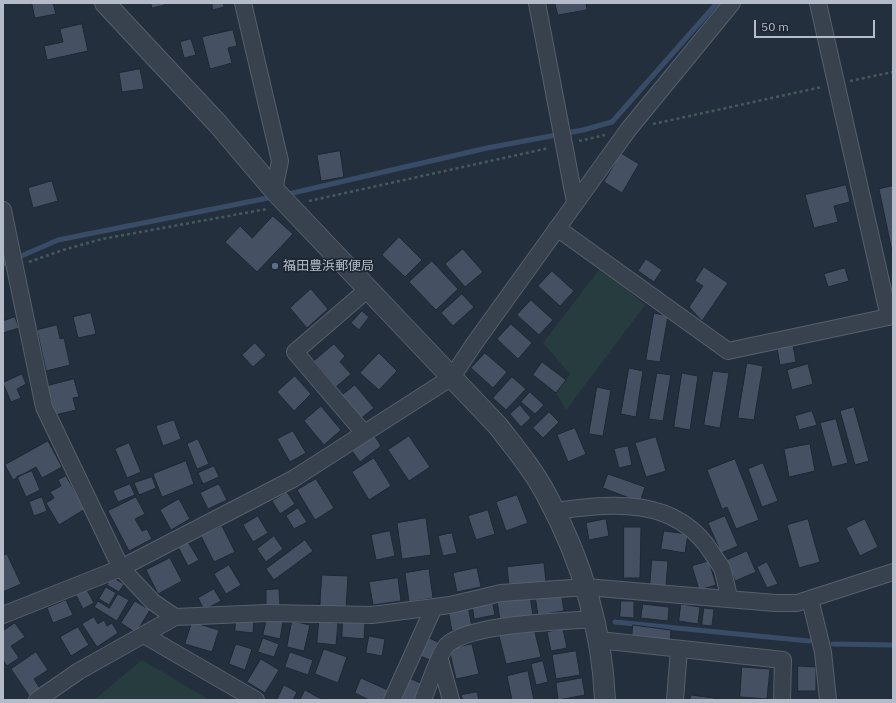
<!DOCTYPE html>
<meta charset="utf-8">
<style>
body{margin:0}
#map{position:relative;width:896px;height:703px;overflow:hidden;background:#242f3e;font-family:"IBM Plex Sans",sans-serif}
canvas{display:block}
.frame{position:absolute;inset:0;border:4px solid #b4bcc9;pointer-events:none}
.scale{position:absolute;left:754px;top:20px;width:121px;height:18px;box-sizing:border-box;border:2px solid #b4bcc9;border-top:0;padding-left:5px;font-size:12px;line-height:14px;white-space:nowrap;color:#b4bcc9;-webkit-text-stroke:3px #1d2633;paint-order:stroke}
</style>
<div id="map">
<canvas width="896" height="703"></canvas>
<div class="frame"></div>
<div class="scale">50 m</div>
</div>
<script>
const g = document.querySelector('canvas').getContext('2d');
g.lineJoin = 'round';
function fill(path, color) { g.fillStyle = color; g.fill(path, 'evenodd'); }
function stroke(path, color, width, dash) { g.strokeStyle = color; g.lineWidth = width; g.lineCap = dash ? 'butt' : 'round'; g.setLineDash(dash || []); g.stroke(path); }
function write(font, color, halo, rows, align = 'center') {
  g.font = font + ' "IBM Plex Sans","Noto Sans JP",sans-serif'; g.lineWidth = 3.5; g.setLineDash([]); g.textBaseline = 'middle'; g.strokeStyle = halo; g.fillStyle = color; for (const [text, x, y, turn = 0] of rows) {
    g.save(); g.translate(x, y); g.rotate((+turn || 0) * Math.PI / 180); g.textAlign = isNaN(turn) ? turn : align; if (halo) g.strokeText(text, 0, 0); g.fillText(text, 0, 0); g.restore();
  }
}
fill(new Path2D(`
 M601,267L645,305L566,410L556,393L570,374L543,343Z
 M142,660L210,700H94Z`), '#263c3f');
stroke(new Path2D(`
 M284,195L487,148L583,130L612,122L717,3
 M3,264L58,240L273,197
 M615,622L809,641
 M833,644L893,645`), '#394c67', 5);
const building = new Path2D(`
 M32,3H53L56,14L35,18Z
 M151,3H165V5L152,8Z
 M212,3H223L224,7L213,10Z
 M555,3H586L587,10L558,15Z
 M82,24L88,51L47,60L44,46L63,42L60,29Z
 M233,30L237,46L228,48L232,63L210,69L202,37Z
 M191,39L196,55L184,58L180,42Z
 M140,69L144,89L122,92L119,73Z
 M340,151L344,177L321,181L317,155Z
 M621,153L639,164L622,193L604,182Z
 M52,181L58,201L33,208L28,188Z
 M846,185L850,202L834,206L838,222L814,228L805,195Z
 M893,186V256L879,189Z
 M273,216L293,234L257,272L225,242L240,226L252,238Z
 M399,237L422,260L405,277L382,255Z
 M463,249L483,272L465,287L445,264Z
 M646,259L662,270L654,282L638,271Z
 M432,261L458,289L436,310L409,282Z
 M704,267L728,283L702,321L689,307L703,286L695,281Z
 M845,268L849,281L828,287L824,274Z
 M552,271L574,291L560,306L538,286Z
 M311,289L328,309L307,328L290,308Z
 M462,294L474,307L453,326L441,313Z
 M531,300L553,320L539,335L517,315Z
 M362,311L369,317L359,330L351,323Z
 M91,313L96,334L78,338L73,317Z
 M654,313L668,316L660,362L646,360Z
 M15,317L19,328L3,333V321Z
 M511,324L532,343L518,359L497,339Z
 M57,325L60,339L64,338L70,365L46,371L37,330Z
 M255,343L266,355L253,367L242,355Z
 M334,344L345,356L340,362L351,374L336,387L314,361Z
 M793,345L796,362L780,365L777,348Z
 M379,353L397,371L379,390L360,373Z
 M485,353L507,372L493,388L471,368Z
 M542,362L566,380L556,393L533,375Z
 M747,363L763,366L754,420L738,418Z
 M808,364L813,384L792,390L787,370Z
 M629,368L643,371L636,417L621,414Z
 M713,371L729,373L720,428L704,425Z
 M657,373L671,375L663,421L649,419Z
 M682,373L698,376L690,430L674,427Z
 M22,374L26,384L17,389L21,398L11,402L3,383Z
 M295,376L311,394L294,411L277,392Z
 M512,377L526,389L506,410L493,398Z
 M74,379L79,397L73,398L76,410L55,415L47,386Z
 M355,385L374,408L359,420L341,396Z
 M597,387L611,390L603,436L589,434Z
 M530,392L544,405L535,414L521,402Z
 M520,405L531,418L521,427L510,414Z
 M321,406L341,430L324,445L304,421Z
 M854,407L869,461L855,465L840,411Z
 M812,411L817,425L799,430L795,416Z
 M549,412L559,422L543,438L533,428Z
 M836,419L848,463L832,467L820,423Z
 M174,420L181,439L163,446L156,426Z
 M575,428L586,454L568,462L557,435Z
 M293,431L306,453L290,462L277,439Z
 M374,435L381,446L360,462L352,451Z
 M409,436L430,467L409,481L388,450Z
 M656,437L666,471L646,477L635,443Z
 M198,439L209,464L197,469L187,444Z
 M48,441L62,467L42,478L36,467L13,480L5,465Z
 M129,443L141,472L127,478L115,449Z
 M810,444L815,471L789,477L784,449Z
 M628,446L632,465L619,468L614,449Z
 M374,458L391,486L369,500L352,472Z
 M735,459L759,520L736,529L727,507L722,509L707,470Z
 M186,461L194,484L162,497L153,474Z
 M763,463L778,501L762,507L748,469Z
 M214,466L219,477L203,484L198,473Z
 M32,471L40,490L26,497L17,477Z
 M608,474L645,487L640,502L603,488Z
 M66,476L85,509L59,525L46,503L54,498L50,492L61,486L58,480Z
 M152,477L156,488L139,495L134,483Z
 M316,479L334,508L315,520L297,490Z
 M130,484L135,495L118,502L113,491Z
 M219,484L227,500L208,509L200,493Z
 M287,492L295,504L280,514L272,501Z
 M517,495L528,523L506,531L496,502Z
 M42,497L47,511L34,516L29,502Z
 M136,497L145,514L135,519L142,531L147,529L152,539L129,551L108,511Z
 M179,499L190,519L171,530L160,510Z
 M298,508L307,522L294,529L286,516Z
 M488,510L495,534L476,540L468,516Z
 M258,516L268,533L253,542L243,525Z
 M725,516L738,546L721,553L708,523Z
 M426,518L431,555L402,559L397,523Z
 M606,519L609,536L589,540L586,523Z
 M808,519L820,562L799,568L787,525Z
 M865,519L878,547L860,556L846,528Z
 M222,526L235,552L214,562L201,536Z
 M624,527H641L640,578H624Z
 M390,531L395,556L376,560L371,535Z
 M664,531L688,534L685,553L661,549Z
 M452,533L457,553L443,556L438,536Z
 M274,536L283,549L266,562L257,549Z
 M305,540L313,551L274,580L266,569Z
 M188,542L199,560L188,566L178,547Z
 M747,551L756,572L735,581L727,560Z
 M7,554L21,584L3,592V556Z
 M170,558L182,581L158,594L146,570Z
 M652,560L668,561L666,586L650,585Z
 M709,561L716,585L699,590L692,566Z
 M767,562L778,584L767,588L757,567Z
 M544,563L546,582L509,586L507,567Z
 M229,565L241,585L226,594L214,574Z
 M477,568L481,587L457,592L453,573Z
 M429,569L433,598L409,602L405,573Z
 M322,575L348,576L346,608L320,607Z
 M112,577L124,584L119,592L107,585Z
 M398,578L401,601L373,605L369,582Z
 M106,587L116,593L109,605L99,599Z
 M214,589L221,601L204,610L198,598Z
 M279,589L280,606L266,607V590Z
 M87,590L94,603L83,609L76,595Z
 M561,592L564,611L538,615L535,596Z
 M118,594L129,600L117,621L94,607L98,601L109,608Z
 M530,596L533,615L500,620L497,601Z
 M66,600L73,615L53,623L47,608Z
 M492,600L495,615L474,619L472,604Z
 M135,601L150,610L136,633L121,623Z
 M621,601H634V618L620,617Z
 M643,604L669,607L668,621L641,618Z
 M681,604L700,607L698,624L679,621Z
 M468,606L472,627L452,631L448,610Z
 M704,608L714,609L712,626L702,625Z
 M94,617L98,624L104,620L107,626L112,623L118,633L97,647L82,624Z
 M267,618L283,622L280,639L263,635Z
 M236,619L254,620L253,633L235,631Z
 M292,621L310,625L304,651L287,647Z
 M319,621L338,623L336,645L317,643Z
 M343,621L365,623L364,639L342,637Z
 M192,622L219,630L212,652L185,644Z
 M15,623L25,637L11,646L19,658L7,666L3,660V631Z
 M633,625L671,630L670,642L632,637Z
 M78,627L89,645L71,656L60,637Z
 M534,628L541,657L506,664L499,636Z
 M563,629L567,648L551,651L547,632Z
 M369,636L385,639L382,656L366,653Z
 M427,637L438,642L430,660L418,655Z
 M263,638L279,644L274,657L258,652Z
 M236,644L252,649L245,670L229,664Z
 M472,644L479,674L456,679L449,649Z
 M324,649L347,657L338,683L315,674Z
 M576,651L580,675L556,679L552,655Z
 M36,652L48,670L34,679L41,690L30,697L11,669Z
 M290,652L313,660L308,675L285,667Z
 M261,659L279,670L265,693L247,682Z
 M543,661L548,682L536,685L531,664Z
 M798,666L816,667V691H798Z
 M742,667L770,669L767,699L740,697Z
 M528,671L534,700H512L507,676Z
 M407,677L423,684L417,700H398Z
 M361,678L390,691L387,700H369L355,693Z
 M582,678L585,695L558,700L556,683Z
 M284,685L297,692L293,700H277Z
 M305,690L323,700H300Z
 M477,692L479,700H463L461,695Z
 M691,695L714,698V700H690Z`);
fill(building, '#455162');
stroke(building, '#1f2835', 1);
const minor = new Path2D(`
 M243,3L280,161L274,190
 M537,3L575,202
 M818,3L889,317
 M3,210L44,407L121,568L153,602L175,617
 M557,228L728,351L893,316
 M364,433L295,352L368,289
 M554,511C612,503 676,496 712,553C715,558 719,563 722,568C725,577 727,588 729,598
 M810,599L823,652L828,700
 M3,615L121,568L293,479L452,377L474,344L628,130L732,3
 M144,635L256,700
 M599,640L783,660L782,700
 M440,660L451,700
 M37,700L79,671L175,617L267,613L372,615L450,605L501,593L586,587L775,603H797L893,572
 M392,700L434,607
 M423,700C427,690 440,652 446,646C468,623 561,622 594,619
 M675,700L679,649`);
const tertiary = new Path2D(`
 M105,3L218,124L274,190L498,426C515,448 534,471 547,496C581,559 602,629 605,700`);
stroke(minor, '#565f6c', 18);
stroke(tertiary, '#565f6c', 22);
stroke(new Path2D(`
 M850,81L893,72
 M653,124L822,87
 M579,141L605,135
 M309,201L549,148
 M29,262L63,250L102,239L267,209`), '#44595c', 2.5, [3, 3]);
stroke(minor, '#38414e', 16);
stroke(tertiary, '#38414e', 20);
for (const [x, y, r, color] of [
 [275,266,4,"#5c6f8a"]
]) { const dot = new Path2D(); dot.arc(x, y, r, 0, 2 * Math.PI); g.fillStyle = color; g.fill(dot); stroke(dot, '#1d2633', 1.5); }
write('13px', '#b4bcc9', '#1d2633', [
 ["福田豊浜郵便局",283,266]
], 'left');
</script>
